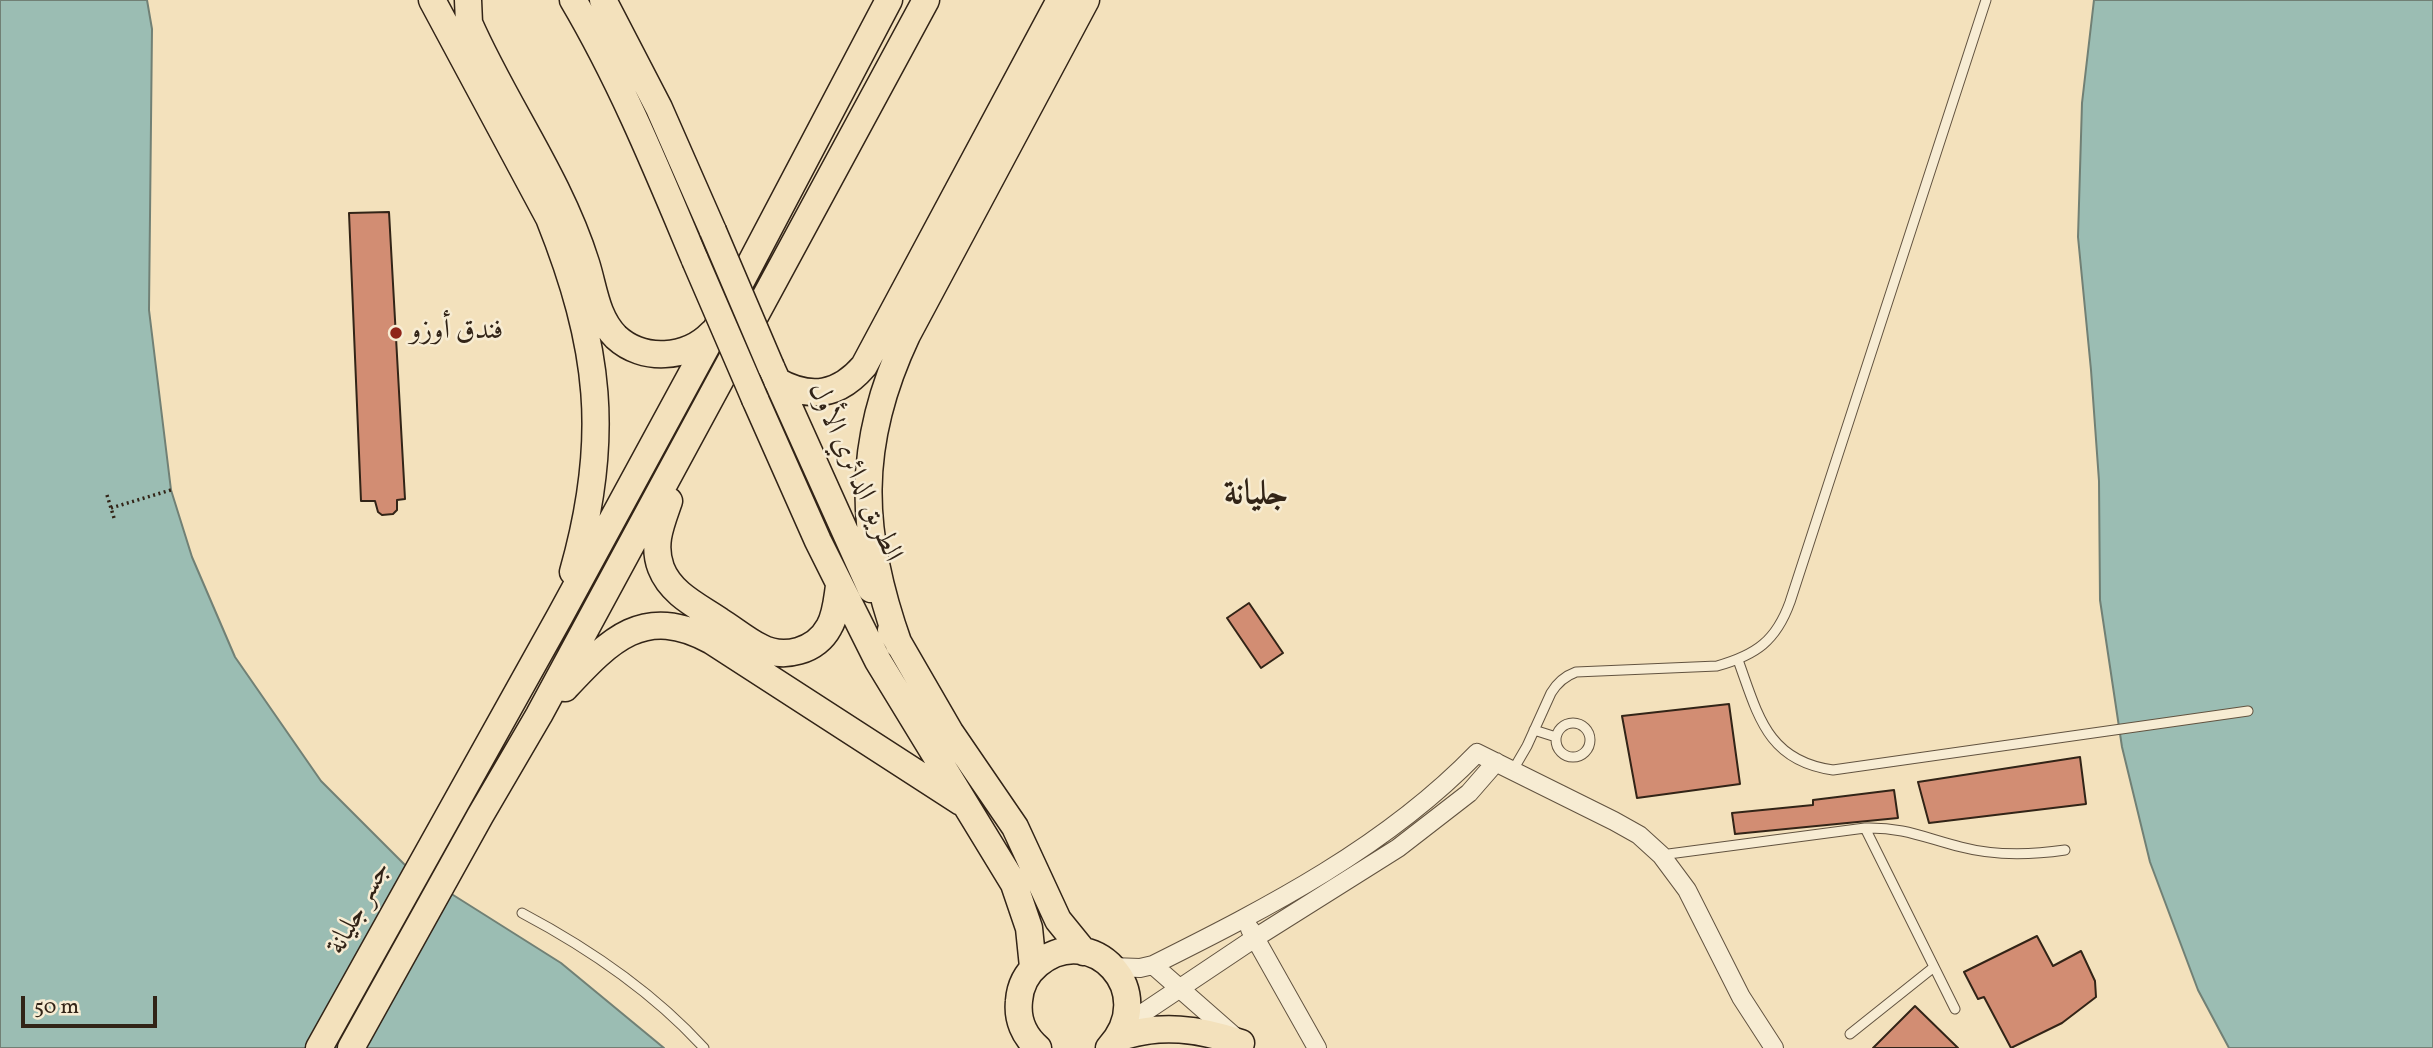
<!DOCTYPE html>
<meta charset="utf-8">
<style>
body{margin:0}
#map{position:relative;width:2433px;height:1048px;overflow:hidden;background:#f3e1bc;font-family:Vollkorn,serif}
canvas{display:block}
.scale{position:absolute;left:21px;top:996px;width:136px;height:32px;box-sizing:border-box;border:4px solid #322417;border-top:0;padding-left:9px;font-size:21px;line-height:24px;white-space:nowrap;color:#322417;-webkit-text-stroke:5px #f7ecd3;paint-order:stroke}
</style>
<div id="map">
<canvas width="2433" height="1048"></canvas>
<div class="scale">50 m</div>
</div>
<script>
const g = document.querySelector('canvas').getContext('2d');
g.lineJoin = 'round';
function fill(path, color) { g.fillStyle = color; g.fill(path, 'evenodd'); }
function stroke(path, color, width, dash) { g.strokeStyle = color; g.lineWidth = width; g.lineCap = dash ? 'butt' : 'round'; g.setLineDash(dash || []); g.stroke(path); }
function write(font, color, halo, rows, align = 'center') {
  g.font = font + ' Vollkorn,Amiri,serif'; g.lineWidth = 5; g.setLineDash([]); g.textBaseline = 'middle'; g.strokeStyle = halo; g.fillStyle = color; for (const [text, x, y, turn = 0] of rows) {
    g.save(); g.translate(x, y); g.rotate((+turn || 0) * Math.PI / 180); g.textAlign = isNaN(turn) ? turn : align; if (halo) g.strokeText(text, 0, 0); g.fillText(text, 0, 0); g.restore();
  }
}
const water = new Path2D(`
 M0,0H147L152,29L149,310L171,490L192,557L235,657L321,781L404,864L561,963L664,1048H0Z
 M2094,0H2433V1048H2229L2198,990L2150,862L2122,747L2100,600L2099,481L2091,370L2078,237L2082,103Z`);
fill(water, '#9bbdb3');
stroke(water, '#718075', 2);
const building = new Path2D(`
 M389,212L405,499L397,500V510L393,514L382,515L378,512L375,501H361L349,213Z
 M1249,603L1283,653L1261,668L1227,618Z
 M1729,704L1740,784L1637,798L1622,716Z
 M2080,757L2086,804L1929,823L1918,782Z
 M1894,790L1898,818L1735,834L1732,813L1813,805V800Z
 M2037,936L2053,966L2081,951L2095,981L2096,997L2062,1023L2011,1048L1984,997L1978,999L1964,972Z
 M1915,1006L1958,1048H1873Z`);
fill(building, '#d28d73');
stroke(building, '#322417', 2);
const lane = new Path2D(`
 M1738,660C1758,715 1767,761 1833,770L2248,711
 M1556 740a17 17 0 1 1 34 0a17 17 0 1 1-34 0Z
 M1534,730L1556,737
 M1513,770L1527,746L1551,693C1557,683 1565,676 1576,672L1717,666C1756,655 1776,641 1790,602L1986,0
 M1865,828L1955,1009
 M1661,855L1865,828C1904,827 1925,838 1961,847C1995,856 2031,855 2065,850
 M522,913C590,949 652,991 704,1048
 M1850,1034L1934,967`);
const street = new Path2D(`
 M1250,929L1317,1048
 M1153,965L1235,1037
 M1112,967L1140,968L1153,965C1269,907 1386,847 1477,753L1614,821L1639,835L1661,855L1687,890L1741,997L1774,1048
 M1125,1025L1255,938L1398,848L1469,793L1496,762`);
const primary = new Path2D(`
 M432,0L549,218C600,346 611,438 573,572
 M468,0L469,23C505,105 559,177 586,263C594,288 596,317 616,337C643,362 687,359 712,333
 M573,0C622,83 658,172 695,260
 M603,0L659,108L713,231
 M771,367L871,589
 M777,381C811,400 839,395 864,366L1060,0
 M755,399L818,541L878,661L1014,884L1029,928L1033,967
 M669,501C661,524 652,544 661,568C671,594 698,606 720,621C733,629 746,640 760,647C784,660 816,651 829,627C836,615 837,599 839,586
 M891,630L950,732L1015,827L1058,920L1084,952
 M899,645C859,533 855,445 907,335L1086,0
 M565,688C609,641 644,603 712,641L961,802
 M1118,1038C1160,1023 1200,1029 1241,1043
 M319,1048L560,616L716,329L889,0
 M351,1048L480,816L539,715L926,0
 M1038,1048C1024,1036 1017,1019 1019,1001C1020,986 1027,973 1038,964C1091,920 1161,991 1109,1048`);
stroke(lane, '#625340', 11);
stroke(street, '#625340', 20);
stroke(primary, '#322417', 29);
stroke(new Path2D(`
 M107,495L114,518
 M111,508L171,490`), '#322417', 3.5, [2, 3.5]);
stroke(lane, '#f7ecd3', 9);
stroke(street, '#f7ecd3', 18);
stroke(primary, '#f3e1bc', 26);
const primaryBridge = new Path2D(`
 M713,231L771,367
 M695,260L755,399`);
stroke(primaryBridge, '#322417', 29, []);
stroke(primaryBridge, '#f3e1bc', 26);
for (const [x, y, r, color] of [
 [396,333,7,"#8f2418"]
]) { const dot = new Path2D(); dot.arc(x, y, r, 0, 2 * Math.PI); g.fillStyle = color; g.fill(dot); stroke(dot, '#f7ecd3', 2.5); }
write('28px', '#322417', '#f7ecd3', [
 ["فندق أوزو",410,333]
], 'left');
write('28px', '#322417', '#f7ecd3', [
 ["الطريق الدائري الأول",853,473,66],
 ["جسر جليانة",361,909,-61]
]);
write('bold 35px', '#322417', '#f7ecd3', [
 ["جليانة",1256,497]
]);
</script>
